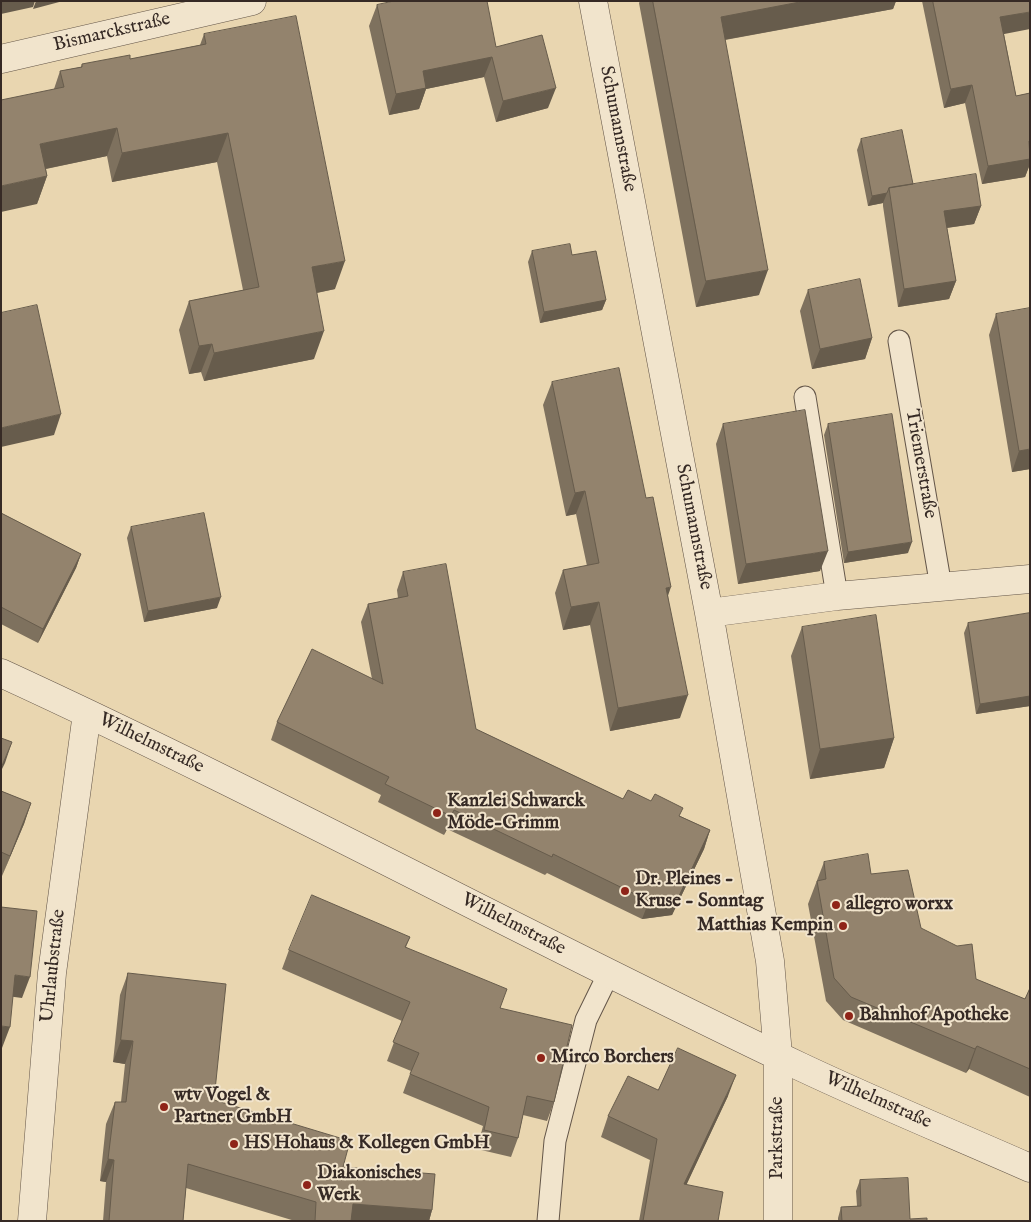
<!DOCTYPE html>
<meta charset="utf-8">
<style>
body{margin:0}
#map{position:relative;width:1031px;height:1222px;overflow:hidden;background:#e9d6b0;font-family:"IM FELL English",serif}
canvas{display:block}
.frame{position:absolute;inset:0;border:2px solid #362a25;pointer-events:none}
</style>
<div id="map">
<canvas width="1031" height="1222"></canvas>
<div class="frame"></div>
</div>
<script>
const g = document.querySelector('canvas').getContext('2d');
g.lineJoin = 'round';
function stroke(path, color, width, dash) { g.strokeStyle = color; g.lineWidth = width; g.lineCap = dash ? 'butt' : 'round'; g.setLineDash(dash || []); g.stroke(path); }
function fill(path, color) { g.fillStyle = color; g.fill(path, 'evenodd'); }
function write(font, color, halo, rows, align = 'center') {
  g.font = font + ' "IM FELL English",serif'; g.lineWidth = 4; g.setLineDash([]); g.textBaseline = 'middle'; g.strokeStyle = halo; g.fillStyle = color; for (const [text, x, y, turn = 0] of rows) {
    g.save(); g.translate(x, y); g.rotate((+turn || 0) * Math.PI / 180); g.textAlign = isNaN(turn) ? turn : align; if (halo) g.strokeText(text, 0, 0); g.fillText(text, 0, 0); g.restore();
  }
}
const service = new Path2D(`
 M899,341L941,587
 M805,397L837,596
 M548,1221L555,1141L586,1020L609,973`);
const minor = new Path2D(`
 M593,1L709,613L770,961L778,1055V1221
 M1,59L252,1
 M709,613L837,596L1030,579
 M1,673C271,797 531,939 799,1066C875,1102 953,1134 1030,1168
 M32,1221L52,973L87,713`);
stroke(service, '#635548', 23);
stroke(minor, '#635548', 29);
stroke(service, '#f1e4cc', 21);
stroke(minor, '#f1e4cc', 28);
fill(new Path2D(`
 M640,1H896L893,9L725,40L759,295L696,307L639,3Z
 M922,1H1030L1004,34L1016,96L1030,93V164L1025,177L982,184L965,103L944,108Z
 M377,5L496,47L548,108L496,122L484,77L426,89L419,109L389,115L369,26Z
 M204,34L335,289L317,293L314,359L204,381L201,372L189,374L179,330L189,301L243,290L217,162L112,182L107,156L46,169L47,176L37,204L54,89L60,71L81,67L82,64L130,59L200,45Z
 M861,139L913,184L981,206L974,224L947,228L956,281L949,299L898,307L883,206V203L868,206L857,150Z
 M532,251L572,255L606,300L602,310L540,323L528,262Z
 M808,290L872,338L865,359L812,369L800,311Z
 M996,314L1030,469L1012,472L989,335Z
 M552,382L646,498L668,595L680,718L610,731L590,625L563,630L555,593L563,570L587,566L576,514L566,516L543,405Z
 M723,424L820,571L738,584L716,444Z
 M828,424L908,553L844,563L824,435Z
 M1,513L81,554L76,568L38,643L1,624Z
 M131,527L217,608L144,622L127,538Z
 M403,572L476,729L623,799L680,816L710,830L704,849L672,915L642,919L547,873L545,875L447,829L444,835L378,802L381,795L271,740L277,722L372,679L361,622L368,604L398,598L397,590Z
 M1030,613V706L976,714L964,633L968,623Z
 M802,627L894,738L884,768L810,779L791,656Z
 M1,791L31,803L24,824L2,876H1Z
 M824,862L871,874L921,928L976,979L1025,999L1030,988V1097L969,1069L966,1073L843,1020L826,1001L808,904Z
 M410,937L406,947L501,1008L554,1102L547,1121L523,1115L518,1138L511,1157L477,1149L483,1126L403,1093L411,1071L387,1061L402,1021L282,969L289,950Z
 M128,973L214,1100L343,1167L432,1210L429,1221H295L186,1188L183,1221H103L106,1182L100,1181L106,1124L115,1102H121L125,1064L113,1062L120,995Z
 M658,1090L728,1096L686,1185L718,1221H639L650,1160L601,1137L608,1116Z
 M860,1180L910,1219L927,1221H838V1218L841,1207L857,1206L856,1191Z`), '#7e715e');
fill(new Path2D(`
 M1,1H35L33,7L1,14Z
 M36,1H63L33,9Z
 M805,1H896L893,9L712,42L721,17Z
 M1030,12V29L994,36L1000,17Z
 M492,57L484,77L426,89L419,109L389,115L396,94L423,71Z
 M972,85L965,103L944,108L951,89Z
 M556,88L548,108L496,122L503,101Z
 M117,128L107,156L30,172L40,144Z
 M228,133L217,162L112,182L122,153Z
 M1030,159V164L1025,177L982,184L988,166Z
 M47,176L37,204L1,212V186Z
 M887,193L883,203L868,206L872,196Z
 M981,206L974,224L938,229L944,211Z
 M345,261L335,289L301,296L312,267Z
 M768,270L759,295L696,307L706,281Z
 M956,281L949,299L898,307L904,289Z
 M606,300L602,310L540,323L544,312Z
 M324,331L314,359L204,381L214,353Z
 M872,338L865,359L812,369L820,349Z
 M212,344L201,372L189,374L199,346Z
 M61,414L54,435L1,447V428Z
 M1030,449V469L1012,472L1019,451Z
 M585,491L576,514L566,516L575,493Z
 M912,542L908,553L844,563L848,552Z
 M828,551L820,571L738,584L746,564Z
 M81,554L76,568L38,643L43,629Z
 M671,587L663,610L666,588Z
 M221,597L217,608L144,622L148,611Z
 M599,602L590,625L563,630L571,607Z
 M688,695L680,718L610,731L618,708Z
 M1030,696V706L976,714L980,704Z
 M894,738L884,768L810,779L820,749Z
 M12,742L5,763L1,771V768Z
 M31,803L24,824L2,876L10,856Z
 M454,810L447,829L444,835L451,816Z
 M710,830L704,849L672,915L642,919L649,901Z
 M15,975L30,977L22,998L7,996Z
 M1,1026L10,1027L2,1048H1Z
 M121,1040L133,1041L125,1064L113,1062Z
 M977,1046L969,1069L966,1073L975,1049Z
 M736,1075L728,1096L677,1205L684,1184Z
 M108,1159L114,1160L106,1182L100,1181Z
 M353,1204L432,1210L429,1221H347Z`), '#675c4c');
const building = new Path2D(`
 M394,1H487L496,47L542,35L556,88L503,101L492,57L423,71L426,88L396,94L377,5Z
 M653,1H805L721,17L768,270L706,281Z
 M933,1H1030V12L1000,17L1016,96L1030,93V141H1029L1030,159L988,166L972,85L951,89Z
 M296,16L345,261L312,267L324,331L214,353L212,344L199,346L189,301L259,287L228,133L122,153L117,128L40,144L47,176L1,186V100L64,87L60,71L82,67V64L130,55V59L206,44L204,34Z
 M902,130L913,184L889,188L887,193L872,196L861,139Z
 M976,174L981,206L944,211L956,281L904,289L889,188Z
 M570,244L572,255L596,251L606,300L544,312L532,251Z
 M860,279L872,338L820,349L808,290Z
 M37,305L61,414L1,428V313Z
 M1030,308V449L1019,451L996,314Z
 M619,368L646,498L653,497L671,587L666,588L688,695L618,708L599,602L571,607L563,570L599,563L585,491L575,493L552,382Z
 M805,410L828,551L746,564L723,424Z
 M892,414L912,542L848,552L828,424Z
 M1,513L81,554L43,629L1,607Z
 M204,513L221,597L148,611L131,527Z
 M446,564L476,729L623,799L628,790L651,801L655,794L683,808L679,816L710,830L679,896L649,901L553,854L552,857L454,810L451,816L385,784L389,777L277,722L312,649L383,684L368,604L408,596L403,572Z
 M1030,613V696L980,704L968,623Z
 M876,615L894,738L820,749L802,627Z
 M1,738L12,742L1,768Z
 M1,791L31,803L10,856L1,852Z
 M868,854L871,874L908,870L921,928L957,946L972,944L976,979L1025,999L1030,988V1069L977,1046L975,1049L851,997L834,978L817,881L826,879L824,862Z
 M312,895L410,937L405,947L507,989L500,1008L572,1025L554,1102L527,1096L518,1138L484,1130L489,1107L410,1074L419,1053L393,1042L410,1002L289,950Z
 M1,907L37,911L30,977L15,975L10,1027L1,1026Z
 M128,973L226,984L214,1100L350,1141L343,1167L435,1174L432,1210L353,1204L351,1221H315L316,1202L188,1164L183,1221H109L114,1160L108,1159L115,1102H126L133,1041L121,1040Z
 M678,1048L736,1075L684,1184L723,1192L718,1221H643L657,1139L608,1116L628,1076L658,1090Z
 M908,1178L910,1219L927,1218V1221H842L841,1207L861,1206L860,1180Z`);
fill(building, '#93836d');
stroke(building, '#675c4c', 1);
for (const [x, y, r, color] of [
 [437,813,5,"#8f2418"],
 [625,891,5,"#8f2418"],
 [836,905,5,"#8f2418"],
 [843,926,5,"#8f2418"],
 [849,1016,5,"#8f2418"],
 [541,1058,5,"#8f2418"],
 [164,1107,5,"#8f2418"],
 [234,1144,5,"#8f2418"],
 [307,1185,5,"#8f2418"]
]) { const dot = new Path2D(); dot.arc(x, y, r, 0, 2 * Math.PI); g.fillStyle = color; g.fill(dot); stroke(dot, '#f1e4cc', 2); }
write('19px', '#362a25', '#f1e4cc', [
 ["Bismarckstraße",112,33,-13],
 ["Schumannstraße",617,129,79],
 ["Triemerstraße",920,464,80],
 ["Schumannstraße",693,527,79],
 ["Wilhelmstraße",151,744,26],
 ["Wilhelmstraße",513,925,27],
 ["Uhrlaubstraße",54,966,-84],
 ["Wilhelmstraße",878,1101,24],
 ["Parkstraße",778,1138,-90]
]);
write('bold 19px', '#362a25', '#f1e4cc', [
 ["Kanzlei Schwarck",447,802],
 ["Möde-Grimm",447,824],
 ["Dr. Pleines -",635,880],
 ["Kruse - Sonntag",635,902],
 ["allegro worxx",846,905],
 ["Matthias Kempin",833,926,"right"],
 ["Bahnhof Apotheke",859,1016],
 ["Mirco Borchers",551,1058],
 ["wtv Vogel &",174,1096],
 ["Partner GmbH",174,1118],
 ["HS Hohaus & Kollegen GmbH",244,1144],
 ["Diakonisches",317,1174],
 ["Werk",317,1196]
], 'left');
</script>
